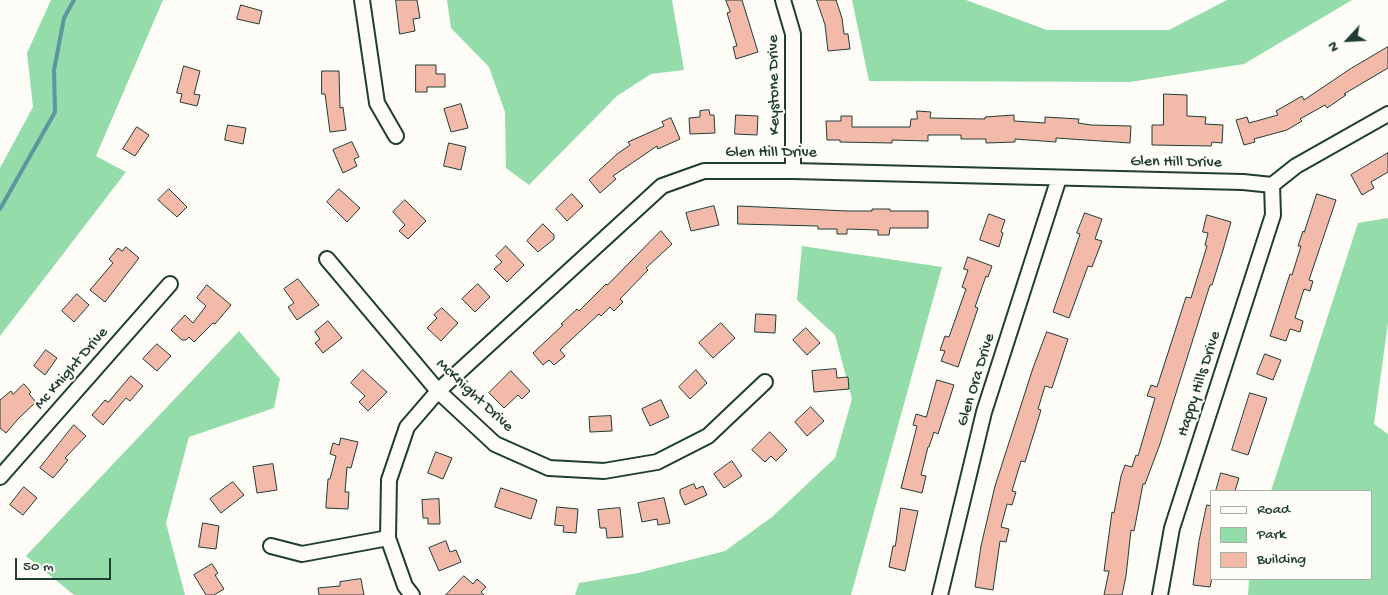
<!DOCTYPE html>
<style>
body{margin:0}
#map{position:relative;width:1388px;height:595px;overflow:hidden;background:#fdfcf7;font-family:"Gochi Hand",sans-serif}
canvas{display:block}
.legend{position:absolute;left:1210px;top:490px;width:162px;height:90px;box-sizing:border-box;background:#fdfcf7;border:1px solid #a4b0a9;margin:0;padding:6px 9px;list-style:none;font-size:15px;color:#1f3d34}
.legend li{display:flex;align-items:center;gap:10px;height:25px}
.legend b{width:25px;border:1px solid #a4b0a9}
.north{position:absolute;left:1323px;top:15px;width:50px;height:50px;-webkit-text-stroke:4px #fdfcf7;paint-order:stroke;rotate:245deg;font-size:14px;font-weight:700;line-height:20px;text-align:center;color:#1f3d34}
.north::after{content:'';display:block;margin:auto;width:18px;height:22px;background:#1f3d34;clip-path:polygon(50% 0,100% 100%,50% 72%,0 100%)}
.scale{position:absolute;left:15px;top:558px;width:96px;height:22px;box-sizing:border-box;border:2px solid #1f3d34;border-top:0;padding-left:6px;font-size:15px;line-height:18px;white-space:nowrap;color:#1f3d34;-webkit-text-stroke:4px #fdfcf7;paint-order:stroke}
</style>
<div id="map">
<canvas width="1388" height="595"></canvas>
<ul class="legend">
<li><b style="height:6px;background:#fdfcf7"></b>Road</li>
<li><b style="height:14px;background:#94dcaa"></b>Park</li>
<li><b style="height:14px;background:#f3baaa"></b>Building</li>
</ul>
<div class="north">N</div>
<div class="scale">50 m</div>
</div>
<script>
const g = document.querySelector('canvas').getContext('2d');
g.lineJoin = 'round';
function fill(path, color) { g.fillStyle = color; g.fill(path, 'evenodd'); }
function stroke(path, color, width, dash) { g.strokeStyle = color; g.lineWidth = width; g.lineCap = dash ? 'butt' : 'round'; g.setLineDash(dash || []); g.stroke(path); }
function write(font, color, halo, rows, align = 'center') {
  g.font = font + ' "Gochi Hand",sans-serif'; g.lineWidth = 4; g.setLineDash([]); g.textBaseline = 'middle'; g.strokeStyle = halo; g.fillStyle = color; for (const [text, x, y, turn = 0] of rows) {
    g.save(); g.translate(x, y); g.rotate((+turn || 0) * Math.PI / 180); g.textAlign = isNaN(turn) ? turn : align; if (halo) g.strokeText(text, 0, 0); g.fillText(text, 0, 0); g.restore();
  }
}
fill(new Path2D(`
 M51,0H163L96,156L126,172L0,336V168L33,107L27,53Z
 M447,0H672L684,70L651,74L617,96L529,185L506,168L505,112L489,67L451,28Z
 M852,0H966L1047,30H1169L1227,0H1352L1244,64L1130,82L869,81Z
 M1388,218V323L1374,424L1388,434V595H1248L1249,579H1372V491H1271L1358,223Z
 M802,246L942,267L851,595H575L579,583L638,573L725,551L772,517L835,458L852,399L835,335L797,300Z
 M239,331L280,379L274,408L189,437L166,523L185,595H74L26,556Z`), '#94dcaa');
stroke(new Path2D(`
 M0,209L55,112L54,70L64,18L74,0`), '#5d95a0', 4);
const building = new Path2D(`
 M396,0H417L420,18L413,19L415,31L400,34Z
 M726,0H742L758,52L736,59L733,47L737,46L727,13L730,12Z
 M817,0H836L842,18L844,34H848L850,49L828,51L825,25Z
 M241,5L262,11L259,24L237,19Z
 M1388,47V68L1344,94L1346,95L1327,108L1325,105L1300,119L1302,121L1287,130L1254,139L1255,142L1244,145L1236,120L1247,117L1249,123L1278,115L1276,111L1302,96L1304,100L1350,69Z
 M416,65H436V74H445V87H427V92H416Z
 M184,66L200,71L194,94L200,95L197,106L180,102L182,94L177,93Z
 M322,71H339L340,108L343,107L346,130L330,132L325,94H322Z
 M1164,94L1187,95V116L1206,117L1205,124L1223,125L1222,143L1212,142L1211,146L1152,145V125H1163Z
 M461,104L468,128L451,132L444,109Z
 M709,110L710,115H714L715,133L690,134L689,118L700,117V111Z
 M917,111L931,112L930,118L985,119V117L1014,115V121L1045,123V117L1079,119L1078,123L1091,125L1131,126L1130,143L1056,138V142L1015,139V142L986,143V139H961V135H928V141L892,140V143L840,142V140H827L826,121H841V116H852V127H910L911,119H917Z
 M736,115L758,116L757,135L735,134Z
 M671,118L680,139L658,149L657,146L613,176L616,179L600,193L589,180L617,154L630,145L628,142L664,126L662,122Z
 M228,125L246,128L243,144L225,140Z
 M137,127L149,135L135,156L123,149Z
 M352,142L359,157L354,159L357,166L343,173L333,150Z
 M449,143L466,147L461,170L444,166Z
 M1388,153V172L1371,182L1374,188L1362,195L1351,175Z
 M169,189L187,207L177,217L158,200Z
 M339,189L360,208L347,222L327,202Z
 M572,194L583,206L567,221L556,209Z
 M1317,194L1336,200L1309,280L1313,281L1310,291L1304,289L1295,318L1303,321L1300,332L1290,329L1286,341L1270,336L1290,274L1292,275L1301,246H1298L1303,231L1304,232Z
 M405,200L426,221L408,239L399,231L405,225L393,212Z
 M714,206L719,225L691,231L686,213Z
 M738,206L848,211H872V209H890V211H928V228H890L889,235H878V230L847,229V234H837V229H818V226L738,224Z
 M1085,213L1102,219L1095,239L1102,241L1092,267L1088,266L1069,318L1053,312L1080,234L1077,233Z
 M989,214L1005,220L1001,232L1003,233L999,247L980,240Z
 M1207,215L1231,222L1223,250L1212,285H1210L1160,444L1145,484H1143L1134,531L1131,530L1126,576L1122,595H1104L1109,571H1104L1112,512L1114,513L1121,476L1125,465L1132,467L1136,455L1138,456L1155,398L1147,396L1151,385L1157,387L1186,297L1191,298L1207,246L1205,245L1208,233L1203,232Z
 M543,224L554,235V239L538,252L527,241Z
 M661,231L672,244L646,268L648,270L620,299L623,302L614,311L610,307L601,316L599,314L560,350L565,356L554,365L549,360L543,365L533,353L563,325L561,324L577,309L579,311L606,284L607,285Z
 M506,246L524,265L507,282L494,269L502,262L496,256Z
 M126,247L139,258L105,302L90,290L113,263L109,259L118,248L122,251Z
 M968,257L992,266L988,277L986,276L975,307L978,308L958,367L941,361L945,351L940,350L945,336L949,337L966,289L962,287L968,270L964,269Z
 M298,279L319,305L297,320L288,307L294,303L284,289Z
 M478,284L490,297L475,312L462,299Z
 M207,285L231,305L215,324L213,323L194,342L189,337L186,340H182L171,330L185,315L193,323L206,306L197,298Z
 M77,294L89,305L74,322L62,311Z
 M442,308L458,323L441,341L427,328L437,318L434,315Z
 M756,314L776,315L775,333L755,332Z
 M328,321L342,338L323,353L315,343L320,339L315,332Z
 M721,323L735,338L713,358L699,343Z
 M806,328L820,343L807,355L793,340Z
 M1047,332L1068,339L1052,388L1045,386L1038,409L1041,410L1025,462L1021,461L1012,491L1016,492L1012,505L1007,504L1001,527L1009,529L1006,542L1000,541L993,590L975,587L981,546L995,486L1033,368Z
 M157,344L171,356L157,371L143,359Z
 M46,350L57,358L45,375L34,366Z
 M1265,354L1281,360L1273,380L1257,374Z
 M836,369L837,378L848,377L849,389L814,392L812,371Z
 M363,370L387,392L368,411L359,402L365,396L351,383Z
 M696,370L707,383L690,399L679,387Z
 M511,371L530,391L522,399L518,395L504,408L489,393Z
 M131,376L143,386L130,401L126,398L103,425L92,415L105,400L108,402Z
 M937,380L954,385L938,434L934,432L929,447H928L921,475L926,476L922,493L901,488L917,426L913,425L916,414L926,417Z
 M24,384L31,392L29,394L36,402L19,418L6,433L0,428V400L11,391L13,394Z
 M1250,393L1267,398L1248,455L1232,450Z
 M661,400L669,417L650,426L642,409Z
 M811,407L824,421L807,436L795,422Z
 M611,416L612,431L590,432L589,417Z
 M74,425L86,436L65,458L68,460L53,478L40,468Z
 M770,432L787,450L776,461L771,456L765,462L752,450Z
 M341,438L358,442L351,468L347,467L345,492H349L348,509L326,508V505L328,479H330L336,456L330,454L333,443L339,445Z
 M436,452L452,458L443,479L428,473Z
 M732,461L742,476L724,488L714,474Z
 M273,464L277,490L257,493L253,467Z
 M1221,473L1239,478L1235,491H1216Z
 M233,482L244,495L221,513L210,499Z
 M694,484L696,489L703,486L707,495L685,505L680,494V490Z
 M24,487L37,498L23,515L10,505Z
 M501,488L537,500L531,519L495,507Z
 M664,498L670,523L658,525L657,519L642,522L638,503Z
 M439,499L440,524H428V518H423L422,500Z
 M1207,505L1212,506V578L1210,587L1193,585L1199,541Z
 M557,507L578,509L576,533L563,532L564,526L555,525Z
 M620,508L623,537L607,538L606,528H600L598,510Z
 M901,508L918,511L905,571L889,567L893,546H895Z
 M203,523L219,526L216,549L199,547Z
 M446,541L450,552L456,550L461,562L439,571L429,548Z
 M212,564L218,573L215,575L224,589L214,595H206L194,575Z
 M464,576L473,584L477,579L486,587L481,592L484,595H446Z
 M361,579L364,595H319L318,588L340,586V582Z`);
fill(building, '#f3baaa');
stroke(building, '#1f3d34', 1);
const street = new Path2D(`
 M362,0L377,103L396,136
 M783,0L793,34V171
 M327,259L438,391L495,444L549,468L604,471L657,462L708,436L765,382
 M0,477L170,284
 M271,546L302,554L388,538
 M412,595L405,586L388,538L389,480L407,427L438,391L662,186L704,171H793L1243,182L1272,185L1296,166L1388,114
 M940,595L984,412L1059,178
 M1160,595L1172,528L1273,215L1272,185`);
stroke(street, '#1f3d34', 18);
stroke(street, '#fdfcf7', 14);
write('16px', '#1f3d34', '#fdfcf7', [
 ["Keystone Drive",775,85,-91],
 ["Glen Hill Drive",771,154],
 ["Glen Hill Drive",1176,163,1],
 ["Mc Knight Drive",72,369,-49],
 ["Glen Ora Drive",977,380,-73],
 ["Happy Hills Drive",1200,384,-72],
 ["McKnight Drive",474,396,43]
]);
</script>
